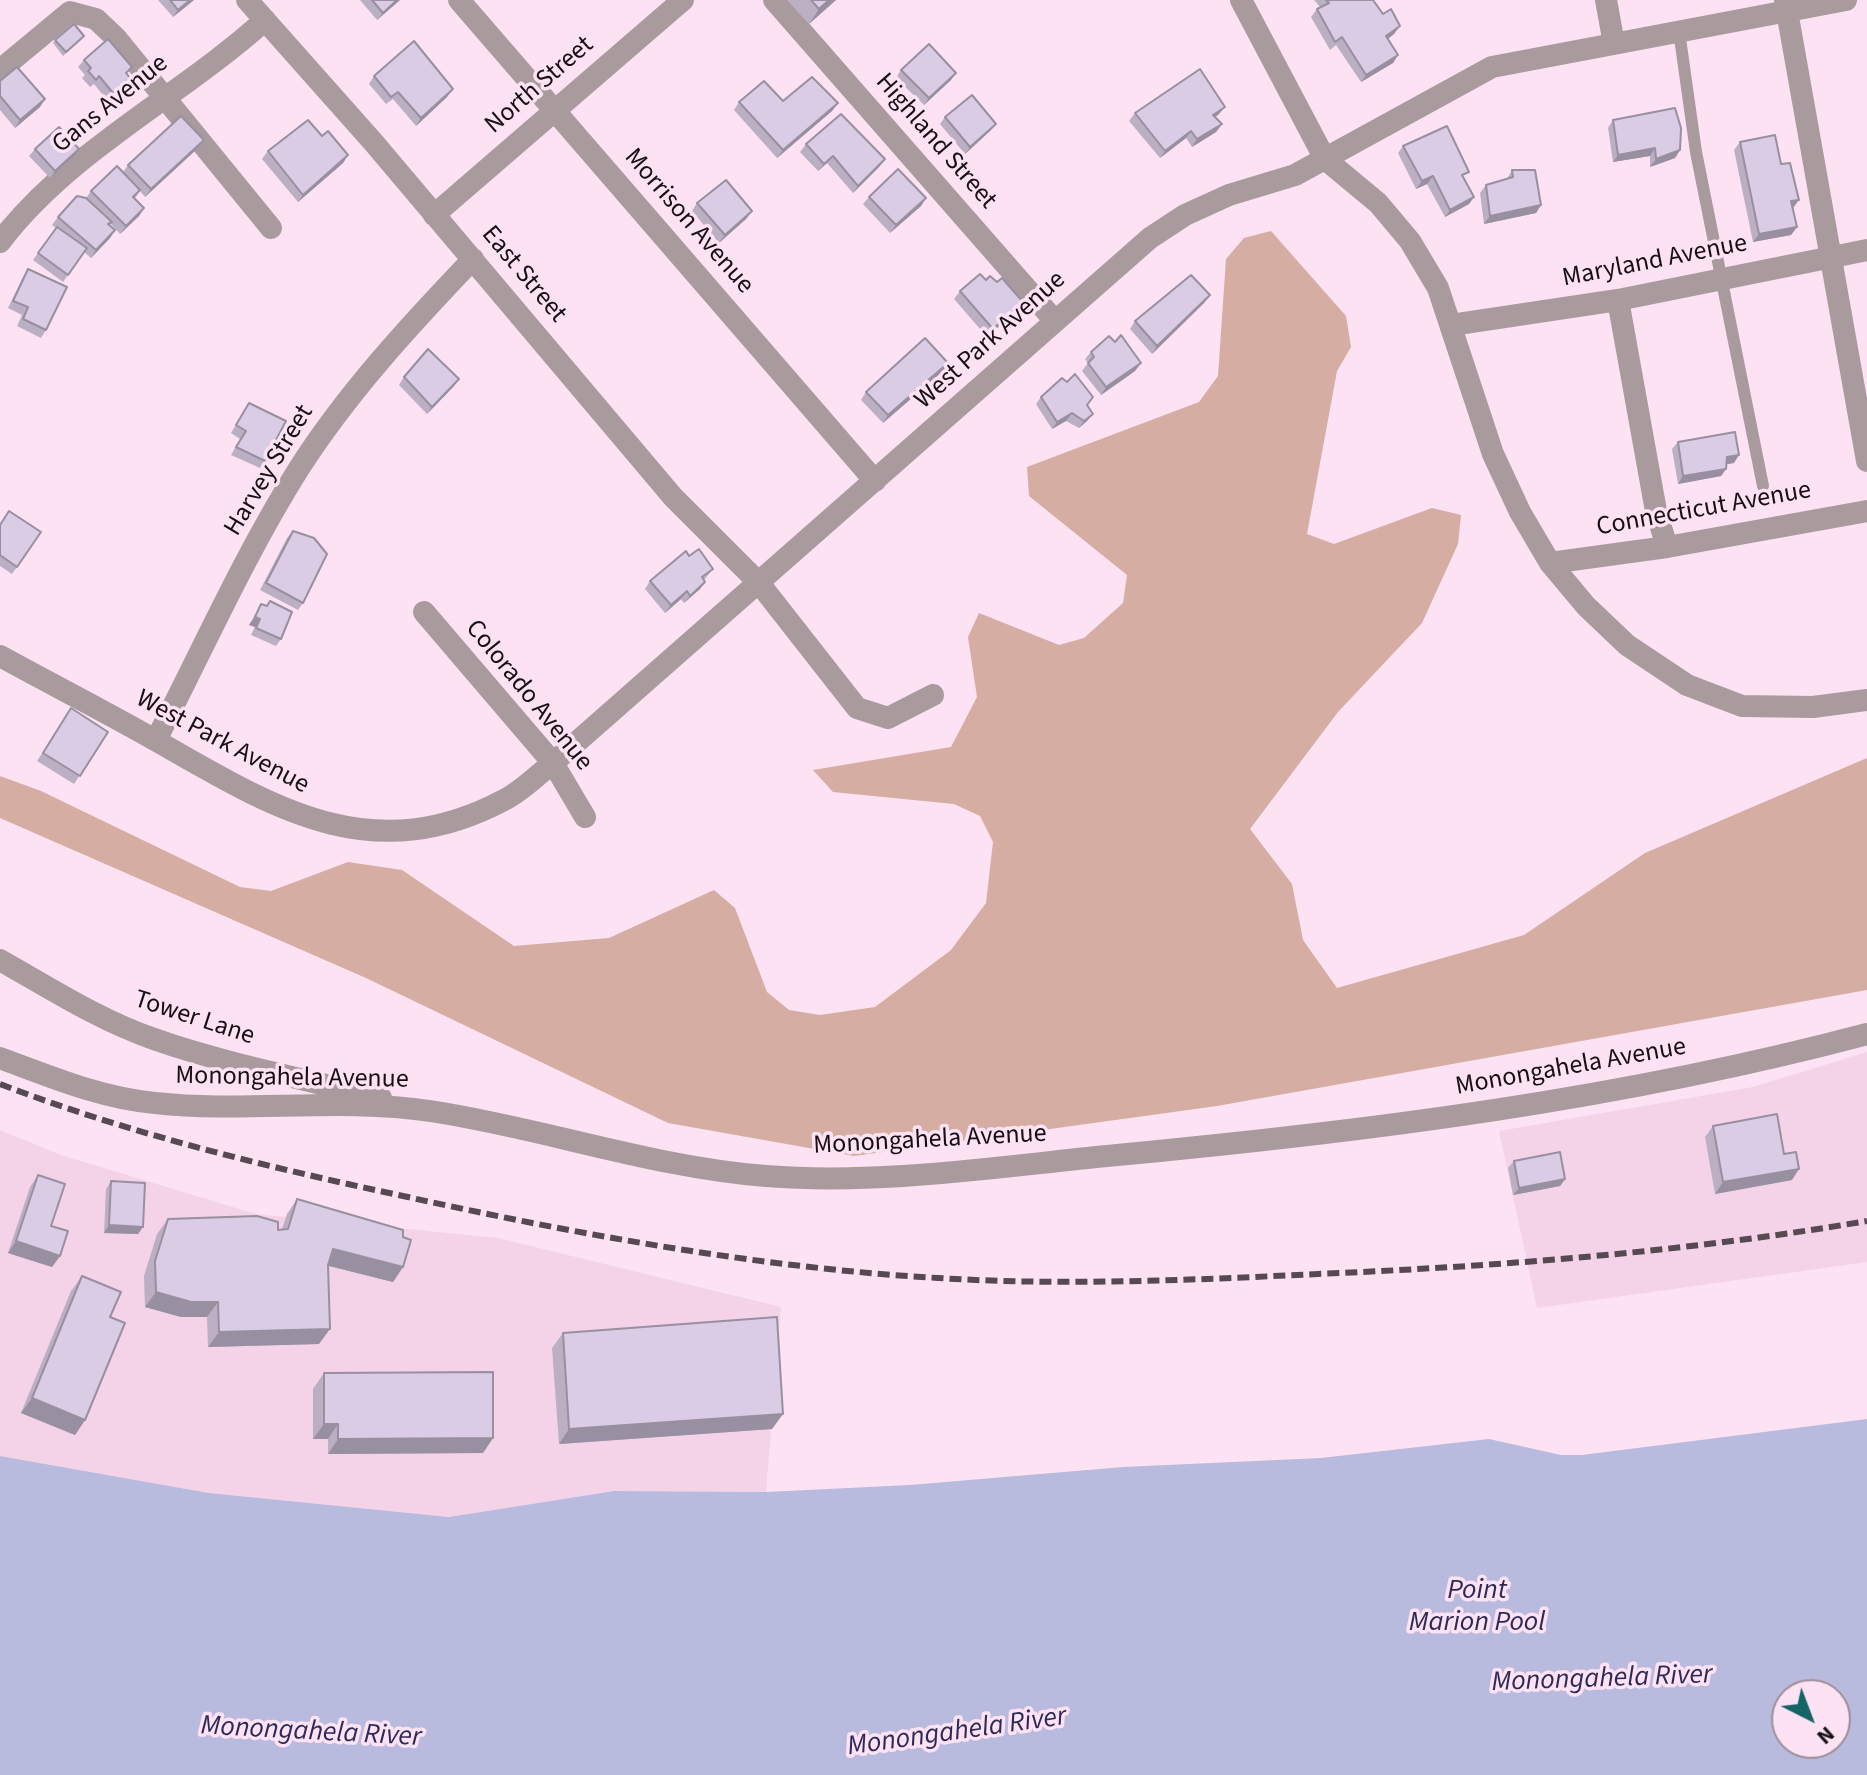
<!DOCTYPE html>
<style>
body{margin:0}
#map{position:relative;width:1867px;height:1775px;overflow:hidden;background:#fce2f3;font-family:"Source Sans 3",sans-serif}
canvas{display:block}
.north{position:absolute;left:1771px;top:1679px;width:80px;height:80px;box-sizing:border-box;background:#fce2f3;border:2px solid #a08e9a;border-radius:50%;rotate:138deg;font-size:22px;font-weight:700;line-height:32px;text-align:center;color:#170f15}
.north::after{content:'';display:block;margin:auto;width:28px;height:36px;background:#156566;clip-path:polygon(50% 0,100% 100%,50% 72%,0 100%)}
</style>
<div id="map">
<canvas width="1867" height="1775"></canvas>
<div class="north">N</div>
</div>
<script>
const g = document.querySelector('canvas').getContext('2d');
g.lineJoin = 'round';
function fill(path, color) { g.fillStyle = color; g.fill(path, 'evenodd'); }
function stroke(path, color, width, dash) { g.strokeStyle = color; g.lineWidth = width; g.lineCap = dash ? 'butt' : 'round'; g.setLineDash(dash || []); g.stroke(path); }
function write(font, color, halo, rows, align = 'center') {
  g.font = font + ' "Source Sans 3",sans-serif'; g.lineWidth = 7; g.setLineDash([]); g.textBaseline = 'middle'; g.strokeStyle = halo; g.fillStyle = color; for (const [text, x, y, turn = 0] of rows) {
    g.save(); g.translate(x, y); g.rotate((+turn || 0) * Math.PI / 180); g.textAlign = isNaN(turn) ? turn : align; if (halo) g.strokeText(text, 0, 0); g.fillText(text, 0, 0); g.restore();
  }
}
fill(new Path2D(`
 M1867,1052V1262L1537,1308L1499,1131L1753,1087Z
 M0,1130L61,1155L256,1214L498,1238L781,1307L766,1492L614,1491L449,1517L209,1493L0,1456Z`), '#f4d3e9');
fill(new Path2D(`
 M1271,231L1346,316L1351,347L1337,371L1307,534L1334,544L1432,508L1461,515L1458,544L1422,623L1338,712L1250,829L1292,884L1303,940L1337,988L1524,935L1645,853L1867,758V990L1217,1106L854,1156L668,1123L366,978L0,818V776L41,791L240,887L271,891L348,862L402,870L514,946L609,938L714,890L735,908L767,992L789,1010L820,1015L875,1007L951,950L986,903L993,842L980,816L954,804L833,792L813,770L951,747L977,697L968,637L979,613L1059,645L1084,638L1123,603L1127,575L1029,496L1027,467L1199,402L1218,376L1226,259L1244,238Z`), '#d5ada2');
fill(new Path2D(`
 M1867,1419V1775H0V1456L209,1493L449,1517L614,1491L766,1492L910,1485L1123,1467L1321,1458L1489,1439L1561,1455H1582ZM1787,1695H1835V1743H1787Z`), '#b8bbde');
stroke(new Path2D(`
 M1679,31L1696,152L1763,486`), '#a99b9d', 12);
stroke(new Path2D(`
 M247,0L374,143L673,497L759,583L857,708L888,718L933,695
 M459,0L875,481
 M774,0L1055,321
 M1241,0L1325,159L1378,203L1410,241L1438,288L1493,454L1520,512L1550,563L1586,606L1627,645L1687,685L1742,706L1813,707L1867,700
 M1606,0L1614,44
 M1785,0L1867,461
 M0,70L70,12L96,19L116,38L271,228
 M434,215L683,0
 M0,242C70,150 180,97 265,20
 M1618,300L1656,511L1667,547
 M1451,325L1618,300L1867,250
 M1550,563L1667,547L1867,511
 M424,612L553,763L585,817
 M0,656C51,684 104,711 155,740C271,806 370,871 504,800C522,791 537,775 553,763L1150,238L1185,215L1229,195L1295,175L1492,67L1846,0
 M156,740C202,651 244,556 298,470C347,393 410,325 473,259
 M0,960C50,988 99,1020 154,1039C228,1065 305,1079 381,1098
 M0,1058C51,1077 101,1098 155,1103C246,1113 339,1097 430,1111C543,1128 651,1167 766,1176C879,1185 995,1167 1107,1156C1363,1132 1619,1100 1867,1034`), '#a99b9d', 22);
stroke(new Path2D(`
 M0,1084C130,1134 267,1167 403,1196C576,1234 761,1268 938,1278C1065,1286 1192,1280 1318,1274C1503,1266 1685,1252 1867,1221`), '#564952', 6, [12, 6]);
fill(new Path2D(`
 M158,0H194L173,17Z
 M360,0H400L377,20Z
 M787,0H836L809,24Z
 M1314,0H1373L1394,34L1388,39L1398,55L1393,63L1361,82L1336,45L1330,50L1311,17L1317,9L1320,7Z
 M84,36L81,40L63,56L53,43L55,40Z
 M84,60L127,74L125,86L108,101L94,84L90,87L82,78L85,75L78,67Z
 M901,70L951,80L924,105L896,78Z
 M374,76L447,97L416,126L393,99L386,104L369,84Z
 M0,81L40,107L15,128L0,110Z
 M783,101L838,103L832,111L777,158L734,110L739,102Z
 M1135,113L1219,114L1215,117L1222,124L1216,132L1192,147L1186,138L1160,158L1129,121Z
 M945,117L996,124L990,131L965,154L940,124Z
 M1613,120L1680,150L1675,158L1650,167V156L1613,162L1608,128Z
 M322,136L348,155L343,163L298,202L262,159L268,151Z
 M204,140L198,148L145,197L140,191L135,198L144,208L139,216L120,234L111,224L110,225L115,230L110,238L91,258L84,252L63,282L33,260L56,228L52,225L58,217L86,198L91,191L123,172L128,165Z
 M1740,142L1781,164L1793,208L1797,227L1791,235L1753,242L1734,150Z
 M806,144L885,159L879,167L853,193L827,163L818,171L800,152Z
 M1403,146L1474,197L1469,204L1445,217L1427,184L1416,189L1398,153Z
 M35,149L74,156L50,178L29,156Z
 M1512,170L1541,205L1536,213L1484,224L1480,193L1486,185L1507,179Z
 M869,197L926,198L921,206L890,233L863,204Z
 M697,203L752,211L746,219L719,243L692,211Z
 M28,269L46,330L41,338L17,326L22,315L8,308L23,277Z
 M997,282L1023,302L1017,310L987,337L954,299L960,291Z
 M1210,295L1204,303L1152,354L1130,329L1135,321Z
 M1115,342L1141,363L1135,371L1101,395L1082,371L1088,363L1085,359L1091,352Z
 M948,363L943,371L883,423L861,400L866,392Z
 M404,377L454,386L427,414L399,385Z
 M1041,397L1087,405L1093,414L1087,421L1079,428L1066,421L1052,429L1036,404Z
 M249,403L265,461L260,468L231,455L240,439L231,433Z
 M1678,442L1734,463L1727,464L1726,469L1721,476L1678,484L1672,449Z
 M0,524L41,532L12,574L0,566Z
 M293,531L303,603L298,610L260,590L287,538Z
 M689,556L713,569L704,580L705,582L700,589L684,603L681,599L665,613L645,589L650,581Z
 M261,604L281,639L276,646L251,635L255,627L249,625Z
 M71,708L108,732L74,784L37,761Z
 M1713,1126L1784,1154L1792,1180L1715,1194L1705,1137Z
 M1514,1161L1565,1179L1560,1186L1513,1195L1508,1168Z
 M38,1175L60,1256L52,1267L8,1253L30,1187Z
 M111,1181L143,1227L138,1234L104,1233L106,1189Z
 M297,1199L403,1267L393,1282L328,1266L319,1344L208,1347L207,1317H181L145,1307L144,1276L157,1234L168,1219L282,1229L287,1214Z
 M82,1276L110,1317L85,1420L75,1435L21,1413L71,1291Z
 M563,1333L783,1414L772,1429L559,1444L552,1348Z
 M324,1373L493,1438L483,1453L328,1454V1439H313V1389Z`), '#bbafc4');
fill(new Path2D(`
 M190,0H194L173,17L178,10Z
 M397,0H400L377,20L383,13Z
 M829,0H836L809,24L819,9Z
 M1400,26L1394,34L1381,44L1386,36Z
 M1398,55L1393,63L1361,82L1366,75Z
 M956,73L951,80L924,105L929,98Z
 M130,78L125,86L108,101L113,93Z
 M453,89L447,97L416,126L421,118Z
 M45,99L40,107L15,128L20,120Z
 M838,103L832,111L777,158L783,150Z
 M1225,107L1219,114L1208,123L1213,115Z
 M996,124L990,131L965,154L970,147Z
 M1222,124L1216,132L1192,147L1197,139Z
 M1191,131L1186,138L1160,158L1165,151Z
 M204,140L198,148L145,197L151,189Z
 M1655,148L1650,156L1613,162L1618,155Z
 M79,149L74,156L50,178L55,171Z
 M1680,150L1675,158L1650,167L1656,159Z
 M348,155L343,163L298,202L303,195Z
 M833,156L827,163L818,171L824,164Z
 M885,159L879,167L853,193L858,186Z
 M1433,176L1427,184L1416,189L1422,181Z
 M1474,197L1469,204L1445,217L1450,210Z
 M926,198L921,206L890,233L896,225Z
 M1799,200L1793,208L1785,209L1791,201Z
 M1541,205L1536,213L1484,224L1490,216Z
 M144,208L139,216L120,234L126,226Z
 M752,211L746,219L719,243L725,235Z
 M1797,227L1791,235L1753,242L1759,234Z
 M115,230L110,238L91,258L96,250Z
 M1210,295L1204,303L1152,354L1157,346Z
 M1023,302L1017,310L987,337L993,329Z
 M948,363L943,371L883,423L888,415Z
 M1141,363L1135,371L1101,395L1106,387Z
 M459,379L454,386L427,414L432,407Z
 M1072,413L1066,421L1052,429L1057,422Z
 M1093,414L1087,421L1079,428L1084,421Z
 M1739,455L1734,463L1721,465L1727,457Z
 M1726,469L1721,476L1678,484L1683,476Z
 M705,582L700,589L684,603L690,596Z
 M687,591L681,599L665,613L671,605Z
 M255,617L260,619L255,627L249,625Z
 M1799,1169L1792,1180L1715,1194L1723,1182Z
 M1565,1179L1560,1186L1513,1195L1519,1188Z
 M109,1225L143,1227L138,1234L104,1233Z
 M16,1241L60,1256L52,1267L8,1253Z
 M333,1249L403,1267L393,1282L322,1264Z
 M156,1292L218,1302L207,1317H181L145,1307Z
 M330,1329L319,1344L208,1347L219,1332Z
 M32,1398L85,1420L75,1435L21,1413Z
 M783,1414L772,1429L559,1444L569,1429Z
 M324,1424H338L328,1439H313Z
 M493,1438L483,1453L328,1454L338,1439Z`), '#988fa0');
const building = new Path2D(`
 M170,0H190L178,10Z
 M372,0H397L383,13Z
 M811,0H829L819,9Z
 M1326,0H1373L1383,14L1391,9L1400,26L1386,36L1398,55L1366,75L1342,37L1335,42L1317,9L1329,3Z
 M74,24L84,36L66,52L55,40Z
 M108,39L132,67L126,73L130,78L113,93L99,76L96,80L88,71L91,68L84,60Z
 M414,41L453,89L421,118L398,92L391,97L374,76Z
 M929,44L956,73L929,98L901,70Z
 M17,67L45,99L20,120L0,96V81Z
 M1200,69L1225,107L1213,115L1222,124L1197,139L1191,131L1165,151L1135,113Z
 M812,77L838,103L783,150L739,102L764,81L783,101Z
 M972,95L996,124L970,147L945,117Z
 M1675,108L1681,128L1680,150L1656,159L1655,148L1618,155L1613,120Z
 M841,114L885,159L858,186L833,156L824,164L806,144Z
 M181,116L204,140L151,189L128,165Z
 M308,120L322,136L328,131L348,155L303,195L268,151Z
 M1447,126L1469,172L1462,175L1474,197L1450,210L1433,176L1422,181L1403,146Z
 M59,127L79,149L55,171L35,149Z
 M1775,135L1781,164L1790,163L1799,200L1791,201L1797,227L1759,234L1740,142Z
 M117,166L140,190L133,197L144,208L126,226L91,191Z
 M898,169L926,198L896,225L869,197Z
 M1512,170H1535L1541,205L1490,216L1486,185L1513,177Z
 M726,180L752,211L725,235L697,203Z
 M77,196L86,198L112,222L108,224L115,230L96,250L58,217Z
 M57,227L87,248L68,275L38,253Z
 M28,269L67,287L46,330L23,319L28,307L13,301Z
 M980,274L986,280L990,276L997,282L1002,278L1023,302L993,329L960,291Z
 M1191,275L1210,295L1157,346L1135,321Z
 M1121,335L1141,363L1106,387L1088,363L1094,357L1091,352L1109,336L1115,342Z
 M925,338L948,363L888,415L866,392Z
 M428,349L459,379L432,407L404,377Z
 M1075,374L1093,397L1087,405L1093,414L1084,421L1072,413L1057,422L1041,397L1062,378L1067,382Z
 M249,403L286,421L265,461L236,447L246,431L236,425Z
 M1735,432L1739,455L1727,457L1726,469L1683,476L1678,442Z
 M9,511L41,532L17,567L0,555V525Z
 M293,531L314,538L327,554L303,603L266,583Z
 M699,549L713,569L702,577L705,582L690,596L687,591L671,605L650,581L686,551L689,556Z
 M270,601L292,612L281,639L256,628L260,619L255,617L261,604L267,606Z
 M71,708L108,732L80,776L43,753Z
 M1777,1114L1784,1154L1796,1152L1799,1169L1723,1182L1713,1126Z
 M1560,1152L1565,1179L1519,1188L1514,1161Z
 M38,1175L65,1184L51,1226L68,1231L60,1256L16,1241Z
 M111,1181L145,1183L143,1227L109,1225Z
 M297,1199L403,1230V1237L411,1240L403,1267L333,1249L328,1265L330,1329L219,1332L218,1302H191L156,1292L155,1261L168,1219L257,1216L278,1222V1230L288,1229Z
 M82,1276L121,1292L110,1317L125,1323L85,1420L32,1398Z
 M777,1317L783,1414L569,1429L563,1333Z
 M493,1372V1438L338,1439V1424H324V1373Z`);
fill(building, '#d9cce4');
stroke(building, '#988fa0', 2);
write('26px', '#170f15', '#fce2f3', [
 ["North Street",540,86,-41],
 ["Gans Avenue",111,105,-39],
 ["Highland Street",935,142,49],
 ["Morrison Avenue",688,222,49],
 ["Maryland Avenue",1655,262,-11],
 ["East Street",523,275,50],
 ["West Park Avenue",991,341,-42],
 ["Harvey Street",270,471,-59],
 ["Connecticut Avenue",1704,510,-10],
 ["Colorado Avenue",528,696,51],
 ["West Park Avenue",222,743,28],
 ["Tower Lane",194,1019,18],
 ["Monongahela Avenue",1571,1068,-10],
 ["Monongahela Avenue",292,1079,1],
 ["Monongahela Avenue",930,1141,-3]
]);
write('italic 28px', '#2c2b58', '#fce2f3', [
 ["Point",1477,1592],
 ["Marion Pool",1477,1624],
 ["Monongahela River",1602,1680,-2],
 ["Monongahela River",311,1733,3],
 ["Monongahela River",957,1733,-8]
]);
</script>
